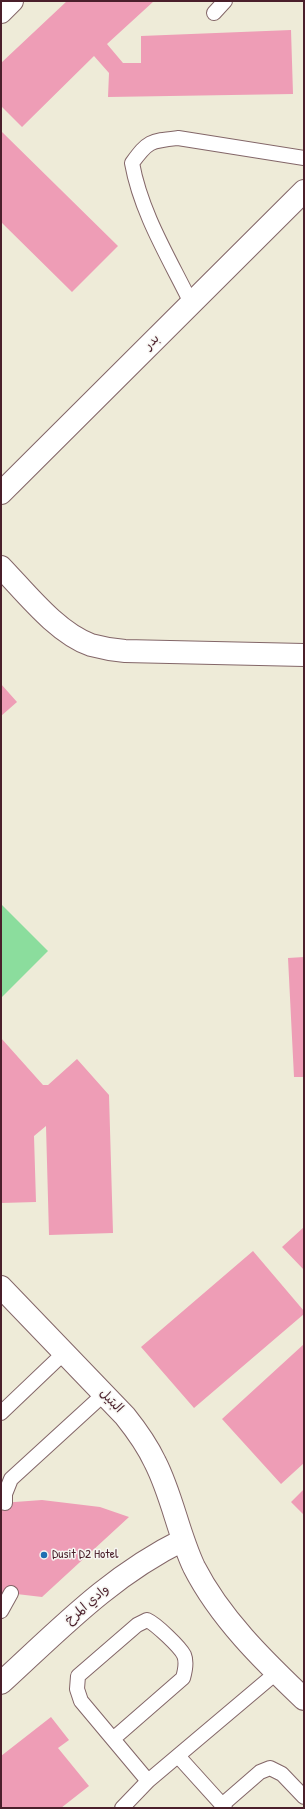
<!DOCTYPE html>
<meta charset="utf-8">
<style>
body{margin:0}
#map{position:relative;width:305px;height:1809px;overflow:hidden;background:#eeebd8;font-family:"Patrick Hand",sans-serif}
canvas{display:block}
.frame{position:absolute;inset:0;border:2px solid #4a1f2b;pointer-events:none}
</style>
<div id="map">
<canvas width="305" height="1809"></canvas>
<div class="frame"></div>
</div>
<script>
const g = document.querySelector('canvas').getContext('2d');
g.lineJoin = 'round';
function fill(path, color) { g.fillStyle = color; g.fill(path, 'evenodd'); }
function stroke(path, color, width, dash) { g.strokeStyle = color; g.lineWidth = width; g.lineCap = dash ? 'butt' : 'round'; g.setLineDash(dash || []); g.stroke(path); }
function write(font, color, halo, rows, align = 'center') {
  g.font = font + ' "Patrick Hand","Playpen Sans Arabic",sans-serif'; g.lineWidth = 3; g.setLineDash([]); g.textBaseline = 'middle'; g.strokeStyle = halo; g.fillStyle = color; for (const [text, x, y, turn = 0] of rows) {
    g.save(); g.translate(x, y); g.rotate((+turn || 0) * Math.PI / 180); g.textAlign = isNaN(turn) ? turn : align; if (halo) g.strokeText(text, 0, 0); g.fillText(text, 0, 0); g.restore();
  }
}
fill(new Path2D(`
 M1,904L48,951L1,998Z`), '#8bdd9d');
fill(new Path2D(`
 M67,1H154L107,44L123,63H141V36L291,30L293,94L108,97L109,73L94,56L22,127L1,106V63Z
 M1,131L118,246L72,292L1,222Z
 M1,684L17,702L1,716Z
 M304,957V1077H294L288,958Z
 M1,1038L43,1085H48L77,1059L109,1095L113,1233L49,1235L46,1126L34,1136L36,1202L1,1203Z
 M304,1227V1270L282,1247Z
 M253,1251L304,1311V1314L194,1408L141,1347Z
 M304,1344V1463L281,1484L222,1419Z
 M304,1489V1515L291,1502Z
 M42,1500L100,1507L129,1517L42,1597L8,1593L1,1594V1503Z
 M51,1717L69,1740L58,1748L89,1786L61,1808H1V1756Z`), '#ee9db6');
const service = new Path2D(`
 M214,13L225,1
 M191,303C169,258 141,213 132,163C148,141 150,141 178,138L304,158
 M1,1413L65,1352
 M5,1503V1494L11,1479L104,1394
 M1,1611L11,1593
 M113,1739L183,1678C185,1671 187,1662 184,1655C180,1647 156,1624 147,1620L137,1625L78,1676L77,1689L81,1701L148,1781
 M178,1756L225,1808
 M222,1805L260,1772L270,1768L282,1774L304,1797
 M122,1808L148,1781L276,1673`);
const minor = new Path2D(`
 M1,12L12,1
 M1,493L304,191
 M1,567C26,593 57,633 91,645C102,648 113,650 125,651L304,655
 M1,1287L125,1416C137,1431 147,1445 155,1462C172,1495 178,1533 194,1567C220,1618 263,1660 304,1699
 M1,1683C60,1629 110,1576 183,1540`);
stroke(service, '#836668', 16);
stroke(minor, '#836668', 24);
stroke(service, '#fff', 14);
stroke(minor, '#fff', 22);
for (const [x, y, r, color] of [
 [44,1555,4,"#1f6fb2"]
]) { const dot = new Path2D(); dot.arc(x, y, r, 0, 2 * Math.PI); g.fillStyle = color; g.fill(dot); stroke(dot, '#f6f6f2', 1.5); }
write('13px', '#4a1f2b', '#f6f6f2', [
 ["بدر",152,342,-45],
 ["البتيل",111,1401,46],
 ["وادي المرخ",87,1605,-41]
]);
write('13px', '#4a1f2b', '#f6f6f2', [
 ["Dusit D2 Hotel",52,1555]
], 'left');
</script>
